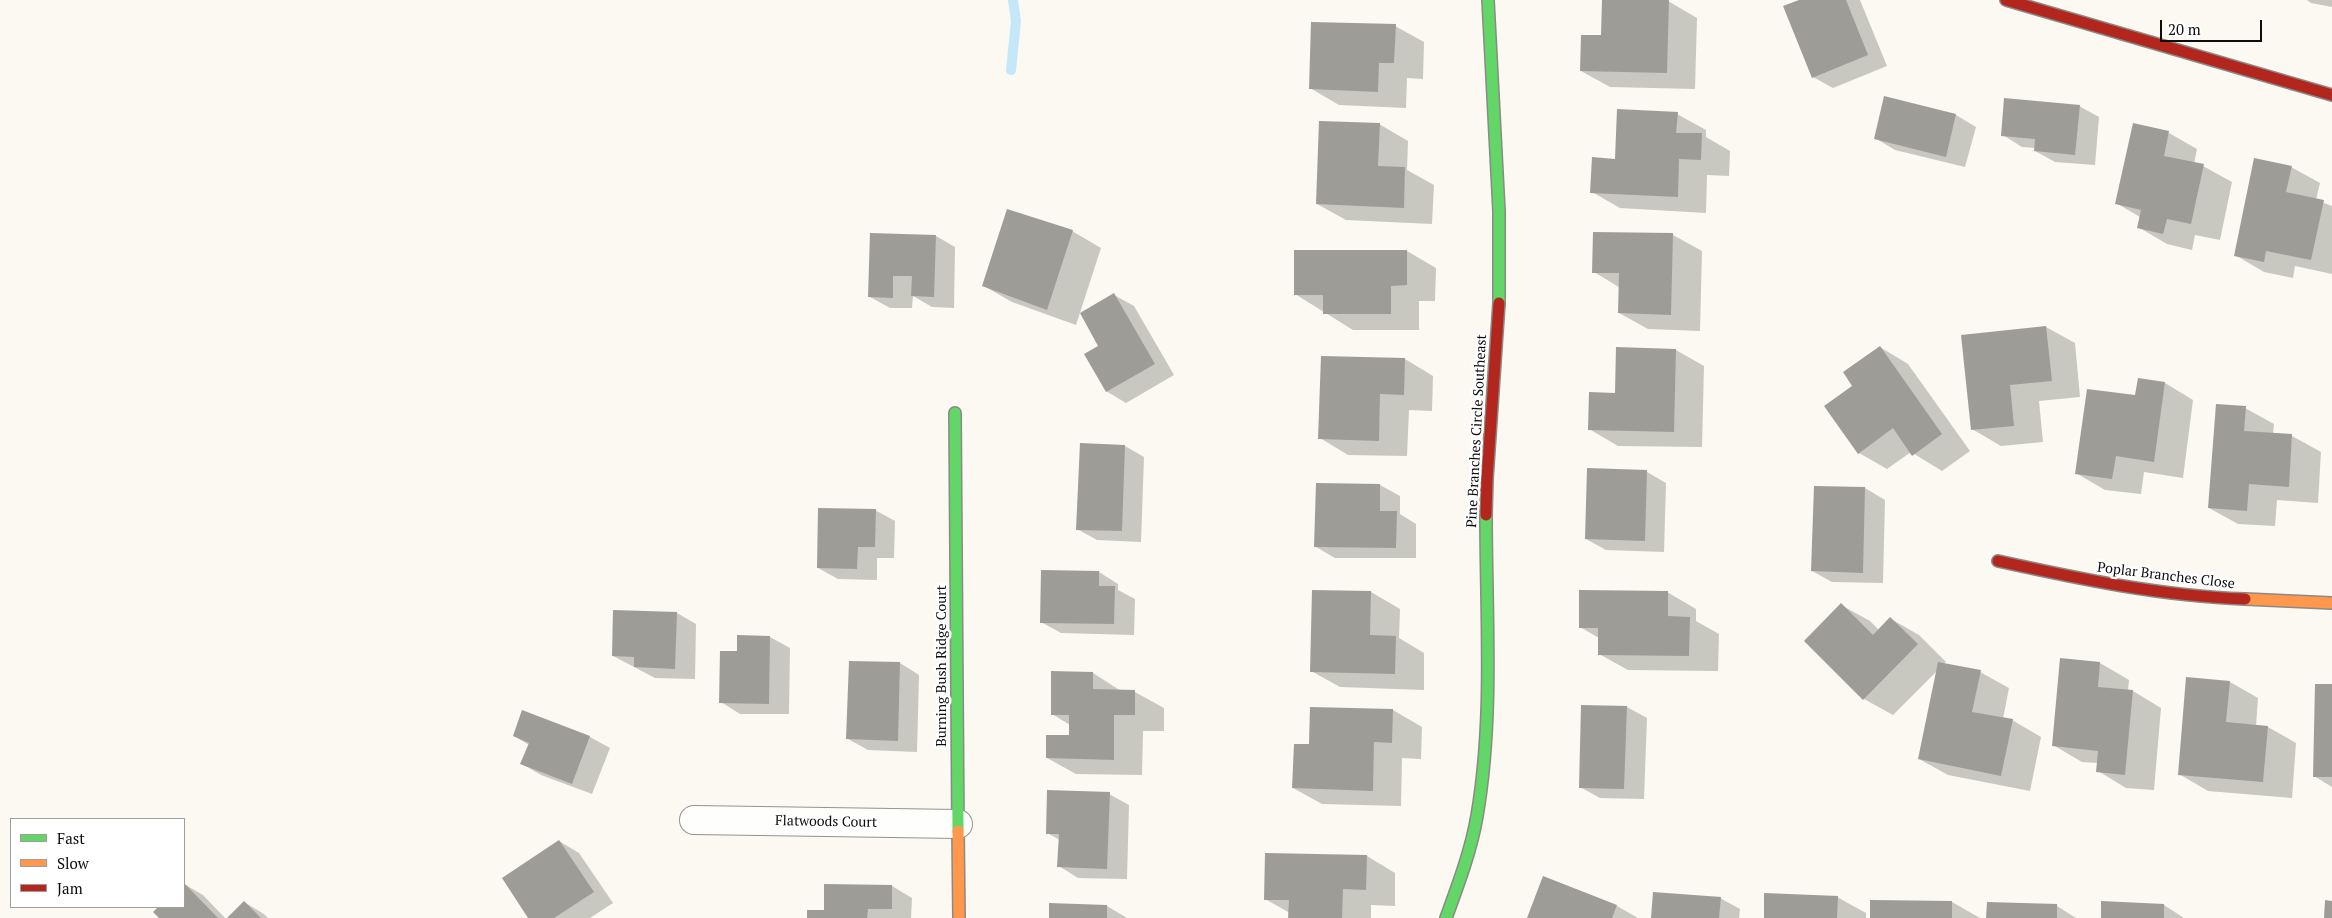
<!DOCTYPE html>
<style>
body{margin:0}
#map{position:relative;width:2332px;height:918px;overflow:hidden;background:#fbf9f1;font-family:"PT Serif",serif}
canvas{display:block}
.legend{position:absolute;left:10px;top:818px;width:175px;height:90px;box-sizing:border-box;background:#fff;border:1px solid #9e9e9e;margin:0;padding:6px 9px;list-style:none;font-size:15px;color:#0d0d0d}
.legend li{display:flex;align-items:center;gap:10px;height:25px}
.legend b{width:25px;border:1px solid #9e9e9e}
.scale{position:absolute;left:2160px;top:20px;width:102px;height:22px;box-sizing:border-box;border:2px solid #0d0d0d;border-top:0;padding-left:6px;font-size:15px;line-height:18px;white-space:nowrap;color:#0d0d0d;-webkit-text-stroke:4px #fff;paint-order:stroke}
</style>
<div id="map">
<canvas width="2332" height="918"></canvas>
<ul class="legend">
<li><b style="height:6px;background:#63d668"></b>Fast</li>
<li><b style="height:6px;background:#ff974d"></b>Slow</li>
<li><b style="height:6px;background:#b3261e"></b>Jam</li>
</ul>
<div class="scale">20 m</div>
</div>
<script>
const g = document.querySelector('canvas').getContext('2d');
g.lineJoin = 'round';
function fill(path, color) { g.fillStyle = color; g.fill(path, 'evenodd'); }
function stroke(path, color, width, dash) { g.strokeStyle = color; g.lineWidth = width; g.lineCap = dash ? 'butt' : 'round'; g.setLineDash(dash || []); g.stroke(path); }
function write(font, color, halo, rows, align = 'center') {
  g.font = font + ' "PT Serif",serif'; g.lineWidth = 5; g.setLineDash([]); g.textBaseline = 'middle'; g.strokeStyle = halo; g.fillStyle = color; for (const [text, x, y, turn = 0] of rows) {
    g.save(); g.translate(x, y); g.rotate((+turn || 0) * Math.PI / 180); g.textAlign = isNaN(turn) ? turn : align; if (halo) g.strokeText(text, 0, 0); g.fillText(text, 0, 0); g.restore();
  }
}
fill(new Path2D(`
 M1603,0L1668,1L1697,18L1695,89L1610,87L1581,71L1602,36Z
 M1803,0H1860L1887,66L1833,88L1813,77Z
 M2307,0H2332V7L2311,3Z
 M1395,26L1424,42L1423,79L1407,78L1406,108L1339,105L1310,88Z
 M1885,98L1956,115L1976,127L1965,167L1895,150L1875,138Z
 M2079,106L2099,117L2095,165L2055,162L2035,151L2036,148L2022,147L2003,135Z
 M1677,114L1706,130V137L1730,151L1729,176L1707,175L1706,213L1620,208L1592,192L1616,160Z
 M1379,124L1408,141L1407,170L1434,185L1432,224L1346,220L1317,204Z
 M2169,133L2197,149L2194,164L2203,166L2232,182L2220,240L2195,235L2192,250L2167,244L2138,227L2140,217L2116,203Z
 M2291,167L2320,183L2316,200L2332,206V274L2295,266L2293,278L2264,272L2235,255Z
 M1072,231L1101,248L1076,325L1012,302L984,286Z
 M1595,233L1673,235L1702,251L1700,331L1648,329L1619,313V287L1594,272Z
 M936,236L955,247L954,308L932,307L913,296L912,308H890L870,297Z
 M1407,251L1436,268L1435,301H1419V330H1353L1295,294Z
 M1114,295L1134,306L1174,375L1126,403L1106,391L1100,346Z
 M2046,327L2075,343L2080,397L2039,401L2043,442L2001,446L1972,429L1963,336Z
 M1880,347L1908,364L1970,451L1942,471L1911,452L1887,469L1859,453L1854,386Z
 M1676,350L1704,366L1702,447L1618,446L1589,429L1616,394Z
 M1405,359L1433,376L1432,411L1409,410L1407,456L1348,455L1320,438Z
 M2165,383L2193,400L2183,478L2144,472L2141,494L2105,490L2076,473L2136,397Z
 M2245,408L2274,424L2273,434L2292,436L2321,452L2318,503L2277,500L2275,526L2238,524L2209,508Z
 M1125,446L1144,457L1141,542L1097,540L1077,529Z
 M1647,472L1666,483L1664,552L1606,550L1586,539Z
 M1380,485L1400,496V514L1416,524V558H1335L1316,547Z
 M1865,488L1885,500L1883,583L1832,582L1812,571Z
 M875,510L895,521L894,558H877V580L838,579L818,568Z
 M1099,572L1118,584V590L1135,599L1134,635L1061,633L1041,622Z
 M1371,592L1400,609L1399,638L1424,653V690L1340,687L1311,671Z
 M1667,592L1696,609V621L1719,634L1718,671L1628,670L1599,654V638L1580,627Z
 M1841,605L1870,621L1879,630L1891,619L1919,635L1946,662L1943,664L1980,672L2009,688L2003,719L2012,720L2041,737L2030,791L1948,775L1919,759L1938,670L1893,715L1864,699Z
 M677,613L696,624L695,679L655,678L613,656Z
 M770,637L790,648L789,714H740L721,702Z
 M2061,659L2100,663L2129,680L2128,691H2133L2161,708L2154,790L2126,788L2098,771V763L2082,762L2053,745Z
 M900,663L919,675L917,752L868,750L848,739Z
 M1093,673L1121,691L1135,692L1164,708V731H1143L1142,775L1076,774L1047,758L1070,737V725L1052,714Z
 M2230,682L2258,698L2256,726L2268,727L2296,743L2292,798L2208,791L2179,774Z
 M2332,685V787L2314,776Z
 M1627,707L1647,718L1644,799L1600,798L1580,787Z
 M1311,708L1393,710L1422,727L1421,759L1402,758L1401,806L1322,804L1293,788L1310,746Z
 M523,711L590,737L610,748L592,794L541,775L522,764L529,745L514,736Z
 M1109,794L1129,805L1127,879L1078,878L1059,866L1060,840L1047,833Z
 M559,841L579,853L613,903L590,918H530Z
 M1367,856L1395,873V906L1371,905V918H1290V913L1265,899Z
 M1544,878L1617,906L1638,918H1528Z
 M184,884L203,895L225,918H161L155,912L160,907H184Z
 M892,886L912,898L911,918H808Z
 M1837,897L1866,913V918H1765Z
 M1720,898L1740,909L1739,918H1652Z
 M244,902L264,914L268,918H228Z
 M1952,902L1980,918H1871Z
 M2103,903L2164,905L2184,918H2102Z
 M1107,906L1127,918H1050Z
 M2057,906L2076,918H1987Z`), '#0003');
stroke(new Path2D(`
 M1011,70L1016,21L1013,0`), '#c4e8f9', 10);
fill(new Path2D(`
 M1602,0H1669L1667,73L1580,71L1581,35H1601Z
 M1799,0H1846L1868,55L1812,78L1783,6Z
 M1311,22L1396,24L1394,63H1379L1378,92L1309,89Z
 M1884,96L1956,114L1946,157L1874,139Z
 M2004,98L2080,105L2075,155L2034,151L2035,139L2001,136Z
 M1617,109L1678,112L1676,133H1702L1701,160L1679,159L1678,197L1590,193L1592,157L1615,159Z
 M1319,121L1380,123L1378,166L1405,167L1404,208L1316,204Z
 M2133,123L2169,131L2164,156L2204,164L2191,224L2167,219L2163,234L2137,228L2141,210L2115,204Z
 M2254,158L2292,166L2286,192L2324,200L2311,260L2266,251L2264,262L2234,256Z
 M1007,209L1073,230L1047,310L982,286Z
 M1593,232L1673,233L1671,315L1618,313L1619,273H1592Z
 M870,233L936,235L934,297L911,296L912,276H893V298L868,297Z
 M1294,250H1407V285L1391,286V314H1323V295H1294Z
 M1114,293L1155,364L1106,392L1084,354L1098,346L1080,313Z
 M2046,326L2052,381L2010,385L2014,426L1971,430L1961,335Z
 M1880,346L1942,434L1912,456L1893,428L1858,454L1824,406L1852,386L1843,372Z
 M1616,347L1676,349L1674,432L1588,430L1589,392L1615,393Z
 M1321,356L1405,358L1404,395L1380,394L1379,441L1318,439Z
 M2138,378L2165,382L2154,462L2116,456L2112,479L2075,474L2087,389L2135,395Z
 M2216,404L2246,406L2244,431L2292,434L2289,487L2249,484L2247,511L2208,508Z
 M1080,443L1125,445L1122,531L1076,530Z
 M1587,468L1647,470L1645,541L1585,539Z
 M1316,483L1380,484V511H1397L1396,548L1314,547Z
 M1814,486L1865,487L1863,573L1811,571Z
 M818,508L876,509L875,547H858L857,569L817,568Z
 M1041,570L1099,571V586H1115L1114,624L1040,623Z
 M1312,590L1371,591L1370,635L1396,636L1395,674L1310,672Z
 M1579,590L1668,591V616L1690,617L1689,656L1598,655V628H1579Z
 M1841,603L1873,635L1890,617L1918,644L1863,700L1804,641Z
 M613,610L677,612L675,669L634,667V657L612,656Z
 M737,635L770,636L769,704L719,703L720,651H737Z
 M2060,658L2100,662L2098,687L2133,690L2125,775L2096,772L2098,751L2052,746Z
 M849,661L900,662L898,741L846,739Z
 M1938,662L1981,670L1972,712L2013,719L2001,776L1918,759Z
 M1051,671L1093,672V689L1135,690V715H1114V760L1046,758V735H1069V715H1051Z
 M2186,677L2230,681L2226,722L2268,726L2263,782L2178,775Z
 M2315,684H2332V777H2313Z
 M1581,705L1627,706L1624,789L1579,788Z
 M1310,707L1393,709L1392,743L1374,742L1373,791L1292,788L1294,744H1309Z
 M522,710L590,736L572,784L520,764L529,743L513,736Z
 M1047,790L1110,792L1107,869L1057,867L1059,834H1046Z
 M559,840L594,892L554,918H528L502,878Z
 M1265,853L1367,855L1366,890L1343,889L1342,918H1288L1289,900H1264Z
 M1543,876L1617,905L1612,918H1527Z
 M184,883L218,918H159L153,912L158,907H184Z
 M824,884L892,885V909H868L867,918H807V910H824Z
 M1653,892L1721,897L1719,918H1651Z
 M1764,893L1838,896L1837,918H1764Z
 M1870,900L1952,901V918H1870Z
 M2325,900L2332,901V918H2324Z
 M244,901L261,918H227Z
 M2101,901L2164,904V918H2101Z
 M1987,902L2057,904V918H1986Z
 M1049,903L1107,905V918H1049Z`), '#9e9c97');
const street = new Path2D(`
 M694,820L958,824`);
const fast = new Path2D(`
 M1488,0L1499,211V303
 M955,413L958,831
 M1446,918C1458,885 1471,851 1477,816C1494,717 1486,615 1486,515`);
const slow = new Path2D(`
 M2245,599L2332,603
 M958,831L959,918`);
const jam = new Path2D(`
 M2006,0L2332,95
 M1486,515L1487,479L1499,303
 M1998,561C2080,579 2161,596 2245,599`);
stroke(street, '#949390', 30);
stroke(fast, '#8b8a86', 14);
stroke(slow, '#8b8a86', 14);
stroke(jam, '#8b8a86', 14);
stroke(street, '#fefefd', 28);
stroke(fast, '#63d668', 11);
stroke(slow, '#ff974d', 11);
stroke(jam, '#b3261e', 11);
write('14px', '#0d0d0d', '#fff', [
 ["Pine Branches Circle Southeast",1477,431,-87],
 ["Poplar Branches Close",2166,576,7],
 ["Burning Bush Ridge Court",942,666,-90],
 ["Flatwoods Court",826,822,1]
]);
</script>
